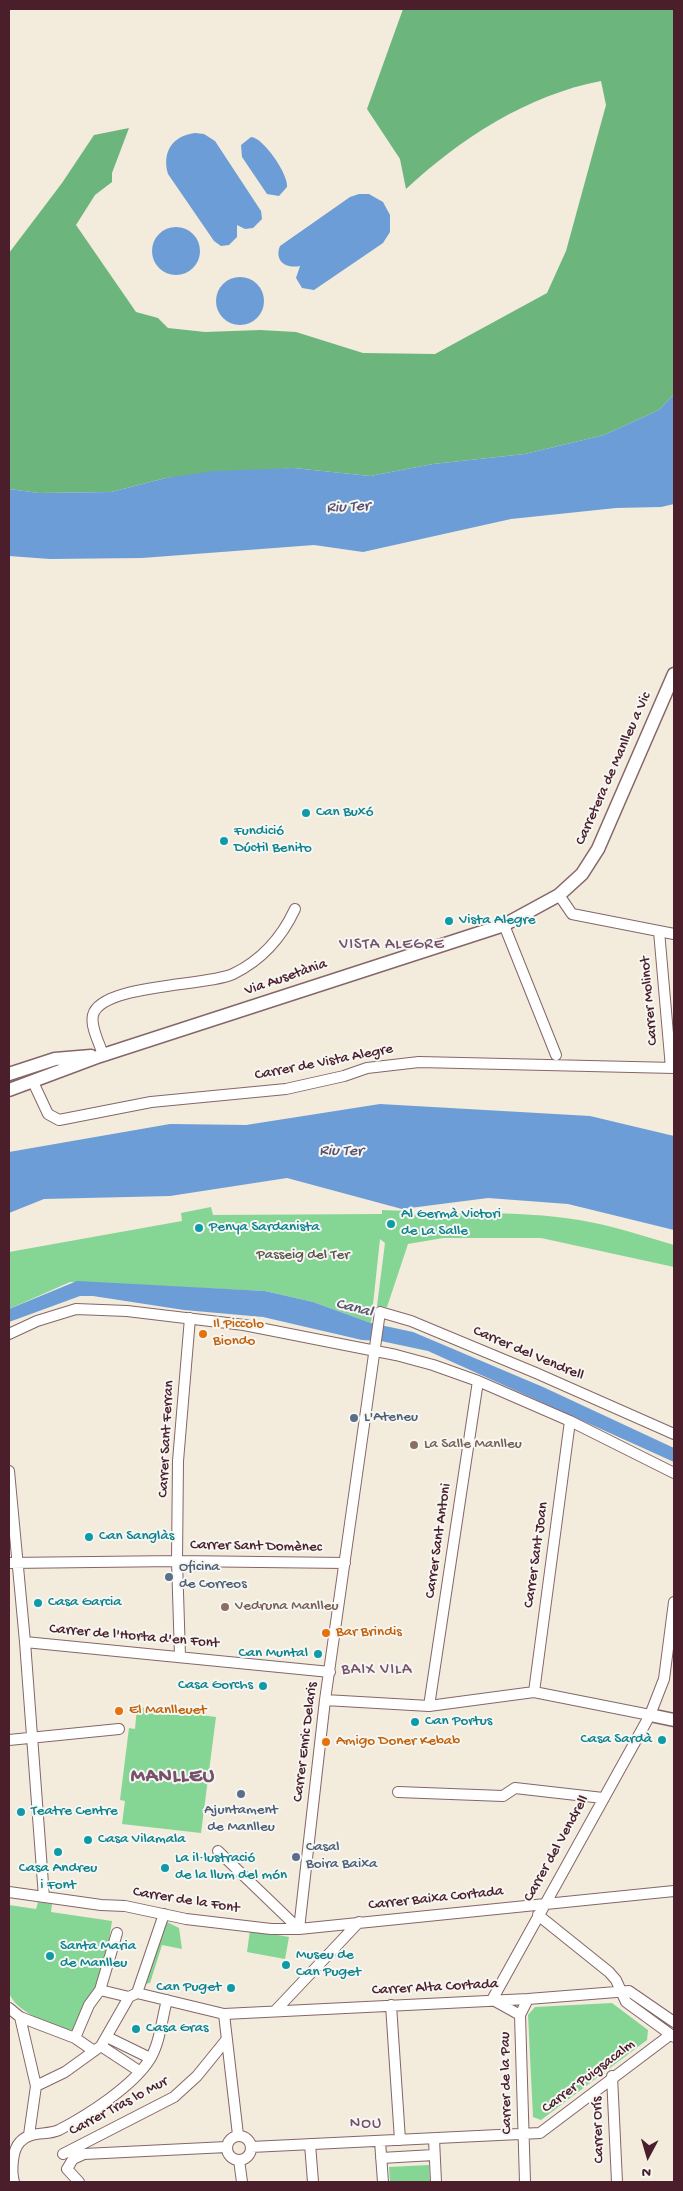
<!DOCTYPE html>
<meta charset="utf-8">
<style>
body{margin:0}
#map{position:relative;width:683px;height:2191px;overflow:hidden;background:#f3ebdb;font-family:"Gochi Hand",sans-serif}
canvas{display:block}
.frame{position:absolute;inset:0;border:10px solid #4a1f2b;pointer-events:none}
.north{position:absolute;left:623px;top:2131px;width:50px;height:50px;-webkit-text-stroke:4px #f6f6f2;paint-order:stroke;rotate:186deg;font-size:14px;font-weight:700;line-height:20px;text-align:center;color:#4a1f2b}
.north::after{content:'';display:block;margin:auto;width:18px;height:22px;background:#4a1f2b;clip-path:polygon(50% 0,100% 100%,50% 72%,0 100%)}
</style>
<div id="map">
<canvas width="683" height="2191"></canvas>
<div class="frame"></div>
<div class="north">N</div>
</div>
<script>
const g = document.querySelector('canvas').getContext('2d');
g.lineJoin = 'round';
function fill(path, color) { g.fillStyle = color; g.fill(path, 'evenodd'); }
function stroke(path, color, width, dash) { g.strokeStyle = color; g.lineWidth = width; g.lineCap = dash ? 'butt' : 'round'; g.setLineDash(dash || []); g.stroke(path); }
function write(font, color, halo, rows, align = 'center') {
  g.font = font + ' "Gochi Hand",sans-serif'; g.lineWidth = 4; g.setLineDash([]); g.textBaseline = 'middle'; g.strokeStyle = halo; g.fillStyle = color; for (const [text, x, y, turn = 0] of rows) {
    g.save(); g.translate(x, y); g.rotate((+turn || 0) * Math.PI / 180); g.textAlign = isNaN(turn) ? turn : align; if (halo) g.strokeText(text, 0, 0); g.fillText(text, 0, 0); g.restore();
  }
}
fill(new Path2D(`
 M211,1207L213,1215L382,1214V1210L407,1211V1215C464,1213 523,1211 579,1220C611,1225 643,1236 674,1245V1267L541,1238H443L408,1244L387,1307L377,1306L385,1243L380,1239L371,1323L313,1302L265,1291L70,1282L9,1309V1252L182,1221L181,1213Z
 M137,1707L216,1717L201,1833L122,1824L125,1801L120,1800L129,1728L135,1729Z
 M38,1902L52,1904L51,1912L112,1921L106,1960L96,1993L75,2029L70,2031C54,2028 19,2012 11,1997C4,1984 9,1924 9,1905L36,1909Z
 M165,1921L179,1928L182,1949L162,1945L150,1983L144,1984Z
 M250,1930L289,1937L285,1959L247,1952Z
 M612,2003L648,2030L647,2040L541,2120L533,2117L528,2015L535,2007Z
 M429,2165L430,2182H390L389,2167Z`), '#85d595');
fill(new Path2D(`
 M403,9H674V394L659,410L604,435L525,454L433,464L370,476L294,468L166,478L111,492L39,493L9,489V253L62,183L94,135L129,128L112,173V182L95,195L76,225L136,312L158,318L168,328L205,332L260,330L296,332L363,353L435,354L547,293L566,251L606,105L601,81C527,95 460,139 406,189L400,159L367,109Z`), '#6cb67e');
fill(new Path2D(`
 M195,133L204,134L215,141L261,211L262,219L253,228L245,229L237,225V237L229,245L221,246L214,241L168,174C162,152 172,136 195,133Z
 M251,137C263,137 289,175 287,187L279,196L267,194L242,157L241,145Z
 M359,194H369L383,202L390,215V232L383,243L314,290L302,288L296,278L300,266C286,269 274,261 280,246L350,197Z
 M152 251a24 24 0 1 1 48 0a24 24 0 1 1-48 0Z
 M216 301a24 24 0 1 1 48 0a24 24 0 1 1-48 0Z
 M674,394V504L661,507L616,508L511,519L363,552L314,545L142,558L50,559L9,556V489L39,493L111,492L166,478L213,471L294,468L370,476L433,464L525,454L604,435L659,410Z
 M380,1104L590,1116L674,1136V1230L568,1204L488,1198L402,1209L287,1178L170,1196L44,1199L9,1213V1152L170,1124L246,1125Z
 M77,1281L265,1291L313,1302L371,1323L413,1332L543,1387L674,1448V1462L428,1351L381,1341L362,1340L263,1317L184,1310L93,1296H80L9,1322V1309Z`), '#6c9dd6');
const minor = new Path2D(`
 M559,895L572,914L674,934
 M504,925L556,1055
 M659,931L671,1068
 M103,1055C100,1044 90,1027 93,1015C101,984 208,986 233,974C262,960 282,937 295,909
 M33,1082L48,1114L59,1120L151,1102L286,1089L344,1076L367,1068L419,1062L674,1068
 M9,1334L37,1321L76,1309L127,1311L244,1325L396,1355L433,1365L478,1381L570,1421L674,1473
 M9,1471L25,1642L44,1897
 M9,1563L177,1561L345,1563
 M25,1642L330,1672
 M180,1656L177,1561L178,1461L190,1318
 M534,1692L570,1421
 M325,1700L429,1706L534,1692L650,1715
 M429,1706L478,1381
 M9,1740L119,1729
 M398,1792L503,1796L515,1788L603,1798
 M218,1851L299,1929
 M9,1892L101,1905L125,1906L186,1919L271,1929H299L674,1891
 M538,1915L609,1972L616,1980L626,2002L674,2037
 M299,1929L325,1700L380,1312L411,1321L536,1373L674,1434
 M100,1990L129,1997
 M137,1993L164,1914
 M129,1997L137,1993L224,2014L528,1999
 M492,2000L650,1715L664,1679L674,1602
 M493,2000L520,2015
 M391,2005L400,2140
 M9,2008L20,2017L75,2038L94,2051
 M275,2011L359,1922
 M224,2014L238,2135
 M20,2017L36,2086L29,2135
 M107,2037L150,2058
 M75,2038L89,2005L100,1990L117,1933
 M101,2046L139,2071
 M612,2076L617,2182
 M36,2086L65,2072L101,2046L129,1997
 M227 2148a12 12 0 1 1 24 0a12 12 0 1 1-24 0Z
 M434,2139L436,2182
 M380,2141L383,2182
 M310,2144L313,2182
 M251,2147L540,2133L670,2035
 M63,2154L174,2097L197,2076L227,2039
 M381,2158L434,2155
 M239,2160L242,2182
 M14,2182C11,2172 12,2150 20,2142C31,2130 46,2136 59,2130C88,2115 133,2086 150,2059C160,2043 162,2018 167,2000
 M79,2182L67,2169L73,2159L84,2154L227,2147
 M525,2182L520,2015L528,1999L629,1991L674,2022`);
const tertiary = new Path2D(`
 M9,1074L55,1059L91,1056
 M9,1090L100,1056L504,925L559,895L582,874L598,849L674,674
 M650,1715L674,1720`);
stroke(minor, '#856669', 12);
stroke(tertiary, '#856669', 15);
stroke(minor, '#fff', 10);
stroke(tertiary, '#fff', 12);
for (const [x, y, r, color] of [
 [306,813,5,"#0f9aa8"],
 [224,841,5,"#0f9aa8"],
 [449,921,5,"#0f9aa8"],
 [391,1224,5,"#0f9aa8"],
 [199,1228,5,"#0f9aa8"],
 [203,1334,5,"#e8710a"],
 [354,1418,5,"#5c6f8a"],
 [414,1445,5,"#8d6e63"],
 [89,1537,5,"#0f9aa8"],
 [169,1577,5,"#5c6f8a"],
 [38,1603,5,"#0f9aa8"],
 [225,1607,5,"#8d6e63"],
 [326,1633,5,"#e8710a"],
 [318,1654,5,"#0f9aa8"],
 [263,1686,5,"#0f9aa8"],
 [119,1711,5,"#e8710a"],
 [415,1722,5,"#0f9aa8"],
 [662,1740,5,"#0f9aa8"],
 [326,1742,5,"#e8710a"],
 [241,1794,5,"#5c6f8a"],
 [21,1812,5,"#0f9aa8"],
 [88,1840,5,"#0f9aa8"],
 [58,1852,5,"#0f9aa8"],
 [296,1857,5,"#5c6f8a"],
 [165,1868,5,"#0f9aa8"],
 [50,1956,5,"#0f9aa8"],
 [286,1965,5,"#0f9aa8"],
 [231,1988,5,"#0f9aa8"],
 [136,2029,5,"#0f9aa8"]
]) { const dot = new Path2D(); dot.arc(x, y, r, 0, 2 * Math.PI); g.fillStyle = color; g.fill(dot); stroke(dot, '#f6f6f2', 2); }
write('15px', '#4a1f2b', '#f6f6f2', [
 ["Carretera de Manlleu a Vic",614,769,-66],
 ["Via Ausetània",286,978,-19],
 ["Carrer Molinot",650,1001,-95],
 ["Carrer de Vista Alegre",324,1063,-11],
 ["Carrer del Vendrell",528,1354,23],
 ["Carrer Sant Ferran",167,1439,-87],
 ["Carrer Sant Antoni",439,1541,-82],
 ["Carrer Sant Domènec",256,1547,1],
 ["Carrer Sant Joan",537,1555,-82],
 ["Carrer de l'Horta d'en Font",134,1637,5],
 ["Carrer Enric Delaris",306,1742,-83],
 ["Carrer del Vendrell",557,1849,-61],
 ["Carrer Baixa Cortada",436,1899,-6],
 ["Carrer de la Font",186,1901,9],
 ["Carrer Alta Cortada",435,1988,-3],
 ["Carrer Puigsacalm",589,2077,-37],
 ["Carrer de la Pau",507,2083,-91],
 ["Carrer Tras lo Mur",119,2107,-28],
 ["Carrer Orís",599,2130,-92]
]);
write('15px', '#0d838f', '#f6f6f2', [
 ["Can Buxó",316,813],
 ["Fundició",234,832],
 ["Dúctil Benito",234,849],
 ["Vista Alegre",459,921],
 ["Al Germà Victori",401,1215],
 ["de La Salle",401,1232],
 ["Penya Sardanista",209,1228],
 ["Can Sanglàs",99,1537],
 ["Casa Garcia",48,1603],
 ["Can Muntal",308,1654,"right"],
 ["Casa Gorchs",253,1686,"right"],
 ["Can Portus",425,1722],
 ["Casa Sardà",652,1740,"right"],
 ["Teatre Centre",31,1812],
 ["Casa Vilamala",98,1840],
 ["La il·lustració",175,1859],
 ["de la llum del món",175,1876],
 ["Casa Andreu",58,1869,"center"],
 ["i Font",58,1886,"center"],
 ["Santa Maria",60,1947],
 ["de Manlleu",60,1964],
 ["Museu de",296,1956],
 ["Can Puget",296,1973],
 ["Can Puget",221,1988,"right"],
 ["Casa Gras",146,2029]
], 'left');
write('15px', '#5c564b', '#f6f6f2', [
 ["Passeig del Ter",303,1256]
]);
write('15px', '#c56008', '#f6f6f2', [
 ["Il Piccolo",213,1325],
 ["Biondo",213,1342],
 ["Bar Brindis",336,1633],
 ["El Manlleuet",129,1711],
 ["Amigo Doner Kebab",336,1742]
], 'left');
write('15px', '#4e5e75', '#f6f6f2', [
 ["L'Ateneu",364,1418],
 ["Oficina",179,1568],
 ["de Correos",179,1585],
 ["Ajuntament",241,1811,"center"],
 ["de Manlleu",241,1828,"center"],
 ["Casal",306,1848],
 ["Boira Baixa",306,1865]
], 'left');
write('15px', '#785e54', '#f6f6f2', [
 ["La Salle Manlleu",424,1445],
 ["Vedruna Manlleu",235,1607]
], 'left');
write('italic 16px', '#58516f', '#f6f6f2', [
 ["Riu Ter",348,508,-3],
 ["Riu Ter",341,1152,1],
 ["Canal",354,1309,14]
]);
g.letterSpacing = '1px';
write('16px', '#76516c', '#f6f6f2', [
 ["VISTA ALEGRE",392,946],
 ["BAIX VILA",377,1671],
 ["NOU",366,2125]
]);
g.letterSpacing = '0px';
g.letterSpacing = '1px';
write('bold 20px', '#76516c', '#f6f6f2', [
 ["MANLLEU",173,1778]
]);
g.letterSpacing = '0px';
</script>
